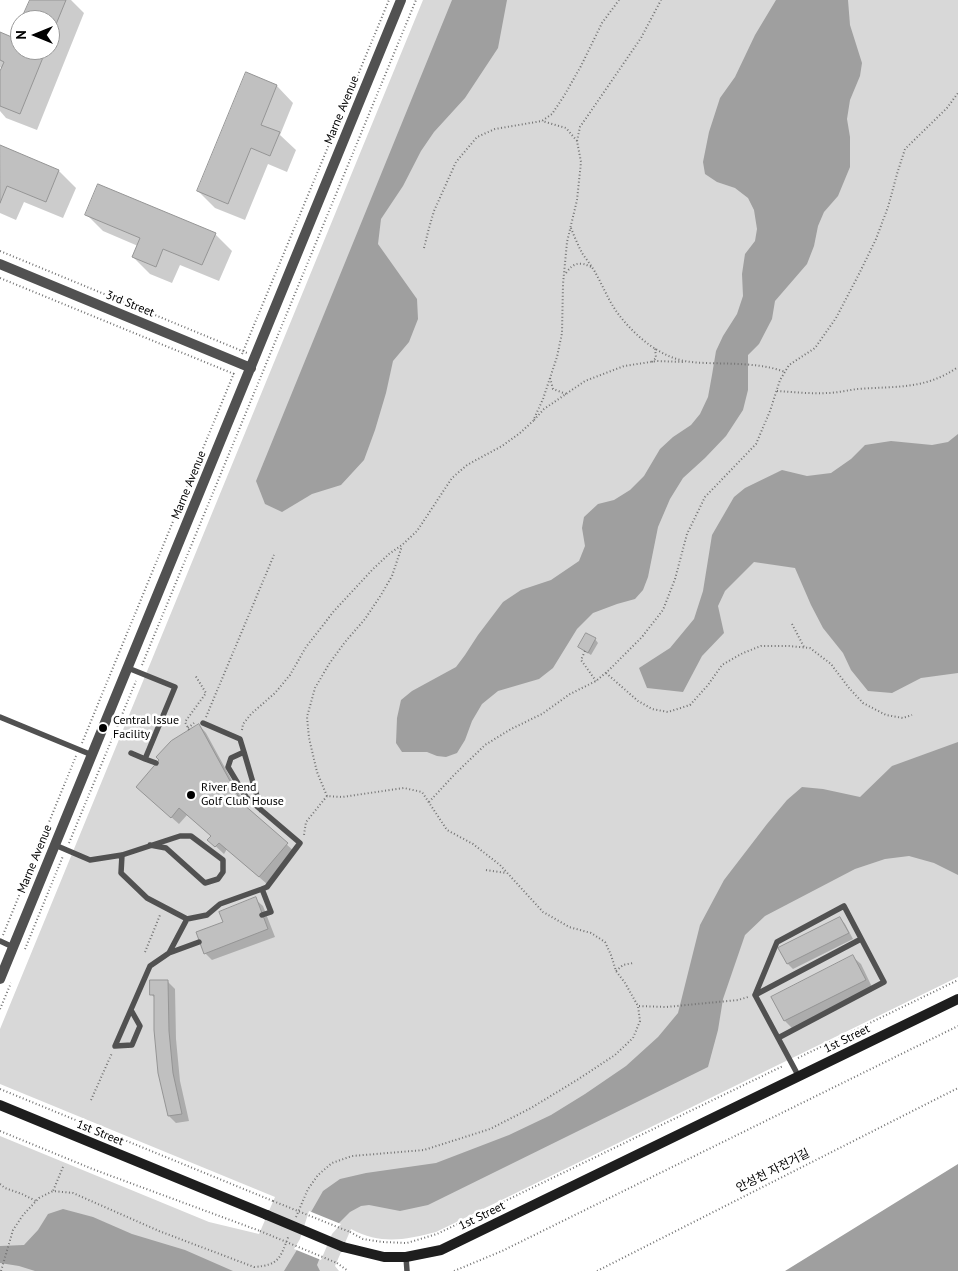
<!DOCTYPE html>
<meta charset="utf-8">
<style>
body{margin:0}
#map{position:relative;width:958px;height:1271px;overflow:hidden;background:#fff;font-family:"PT Sans",sans-serif}
canvas{display:block}
.north{position:absolute;left:10px;top:10px;width:50px;height:50px;box-sizing:border-box;background:#fff;border:1px solid #999;border-radius:50%;rotate:270deg;font-size:14px;font-weight:700;line-height:20px;text-align:center;color:#000}
.north::after{content:'';display:block;margin:auto;width:18px;height:22px;background:#000;clip-path:polygon(50% 0,100% 100%,50% 72%,0 100%)}
</style>
<div id="map">
<canvas width="958" height="1271"></canvas>
<div class="north">N</div>
</div>
<script>
const g = document.querySelector('canvas').getContext('2d');
g.lineJoin = 'round';
function fill(path, color) { g.fillStyle = color; g.fill(path, 'evenodd'); }
function stroke(path, color, width, dash) { g.strokeStyle = color; g.lineWidth = width; g.lineCap = dash ? 'butt' : 'round'; g.setLineDash(dash || []); g.stroke(path); }
function write(font, color, halo, rows, align = 'center') {
  g.font = font + ' "PT Sans","Noto Sans KR",sans-serif'; g.lineWidth = 5; g.setLineDash([]); g.textBaseline = 'middle'; g.strokeStyle = halo; g.fillStyle = color; for (const [text, x, y, turn = 0] of rows) {
    g.save(); g.translate(x, y); g.rotate((+turn || 0) * Math.PI / 180); g.textAlign = isNaN(turn) ? turn : align; if (halo) g.strokeText(text, 0, 0); g.fillText(text, 0, 0); g.restore();
  }
}
fill(new Path2D(`
 M423,0H958V977L436,1232C404,1240 382,1245 351,1229L335,1266L339,1271H0V1136L209,1222L259,1234L275,1197L0,1084V1029Z`), '#d8d8d8');
fill(new Path2D(`
 M452,0H507L498,48L465,98L434,132L421,151L403,186L381,219L378,244L417,299L418,319L409,342L393,361L386,393L375,430L364,460L341,485L312,494L282,512L265,504L256,481Z
 M776,0H848L850,25L862,63L860,76L850,100L847,119L850,137V167L838,196L824,212L818,226L814,246L807,264L775,301L772,319L759,344L748,355V390L743,410L726,436L705,458L683,478L670,499L658,527L648,577L643,590L635,599L617,604L593,613L577,629L553,668L539,679L498,691L482,704L472,721L465,740L457,753L446,757L437,756L427,752H402L396,743L397,718L401,700L412,691L456,667L465,655L478,635L503,602L521,590L551,580L579,561L585,546L582,528L584,517L598,504L614,500L630,490L644,476L660,449L673,437L691,425L700,414L708,397L712,375L716,351L723,336L737,314L743,296L742,274L745,254L755,241L757,229L754,210L748,198L735,188L717,182L705,174L703,162L709,132L720,98L735,77L755,35Z
 M958,434V673L921,678L892,693L868,691L851,670L843,653L823,628L811,605L795,568L754,562L725,591L718,606L724,633L702,656L683,692L647,688L639,668L670,648L694,619L703,591L712,535L734,497L745,488L782,470L807,476L831,473L851,459L865,445L891,441L932,445L948,442Z
 M958,742V875L934,863L909,856L885,859L855,869L765,916L745,935L723,999L718,1030L708,1067L428,1205L400,1211L369,1205L361,1206L350,1212L330,1232L317,1265L320,1271H284L303,1240L311,1212L323,1191L340,1179L366,1173L436,1163L509,1135L551,1115L585,1094L626,1066L658,1037L678,1013L700,925L724,880L767,824L787,800L802,787L823,789L860,797L892,766Z
 M958,1164V1271H785Z
 M63,1209L93,1217L132,1234L185,1250L233,1271H35L19,1266L0,1263V1246L24,1245L38,1230L48,1214Z`), '#9f9f9f');
fill(new Path2D(`
 M309,1211L341,1224L332,1234L321,1260L294,1249L300,1239Z`), '#fff');
fill(new Path2D(`
 M31,0H71L84,13L37,130L6,118L0,111V75L2,69L0,67V33L15,40L20,27V50H50V20H23Z
 M247,74L277,86L293,103L280,135L296,150L287,172L268,164L245,220L215,208L198,191Z
 M0,147L59,171L76,188L63,218L24,202L16,220L0,213Z
 M86,214L215,234L232,251L219,281L180,265L172,283L150,274L133,257L138,246L103,231Z
 M595,639L598,643L591,655L583,650L579,647Z
 M199,725L206,733L248,810L295,852L267,884L227,849L224,854L209,840L212,836L187,815L179,824L145,794Z
 M255,899L263,906L275,937L212,960L205,953L224,922Z
 M840,918L845,924L853,939L793,969L788,964L780,948Z
 M853,957L861,964L872,987L792,1028L785,1021L773,998Z
 M167,981L175,989L176,1039L180,1081L189,1121L176,1123L169,1116L155,998L152,995Z`), '#0003');
const building = new Path2D(`
 M30,0H66L50,39V20H21Z
 M20,24V50H46L20,114L0,106V71L4,62L0,60V32L14,38Z
 M246,72L277,85L261,125L280,132L270,156L251,148L228,204L197,191Z
 M0,145L59,170L46,202L7,186L0,203Z
 M98,184L216,233L202,265L163,249L156,267L132,257L140,238L85,215Z
 M586,633L596,638L588,653L578,647Z
 M199,724L242,803L288,843L259,877L219,843L215,847L207,840L211,836L179,808L171,818L136,787L159,760L156,757L171,741Z
 M256,897L268,929L204,954L196,932L223,922L219,912Z
 M840,917L849,933L787,964L778,948Z
 M853,955L866,980L784,1021L771,997Z
 M150,980H168L169,1031L173,1073L182,1114L168,1116L158,1073L154,1030V995H150Z`);
fill(building, '#c0c0c0');
stroke(building, '#959595', 1);
stroke(new Path2D(`
 M577,141L580,127L641,38L661,0
 M571,228C574,236 578,245 582,253C586,259 591,265 595,272C603,286 609,302 619,315C636,337 662,359 691,362C722,365 756,361 785,372
 M424,248L429,228L434,211L456,162L477,137L495,129L542,121L552,114L564,96L581,66L602,23L619,0
 M0,251L247,353
 M566,273C573,263 580,261 591,267
 M0,278L234,374
 M242,354L389,0
 M652,362L656,358L655,348
 M550,378L553,389L566,394
 M777,391C793,392 811,394 827,393C837,393 848,390 858,389C895,386 925,390 958,367
 M534,420L544,409L585,381L624,366L657,361L683,362
 M792,624L804,647
 M585,651L581,660L596,681
 M142,665L416,0
 M606,673L638,701L652,709L668,712L690,705L708,685L722,665L743,653L761,646H789L810,648L831,664L849,688L863,703L886,715L903,718L912,715
 M206,717L274,555
 M188,728L194,723
 M189,730L185,722L206,693L195,675
 M242,730L243,724L251,714L275,693L290,675L306,647L334,611L373,569L389,554L402,545L417,531L452,478L467,465L502,446L520,433L533,421L543,399L557,357L562,333L563,284L567,242L577,200L581,162L577,141L566,128L542,121
 M82,743L234,373
 M327,796L317,772L309,738L307,717L315,688L329,664L345,642L365,619L381,595L392,576L402,546
 M429,802L454,775L485,745L511,729L542,714L570,694L596,681L609,670L642,637L663,610L675,579L687,534L705,497L756,444L770,411L780,380L789,365L815,348L836,318L860,272L876,239L888,207L897,174L905,149L947,108L958,93
 M69,843L136,681
 M486,870L506,873
 M3,935L76,756
 M25,949L63,856
 M145,952L160,915
 M616,971L623,965L633,963
 M639,1006L666,1007L738,1000L748,997
 M0,1009L11,983
 M798,1058L958,980
 M0,1089L273,1201
 M91,1100L112,1053
 M0,1131L95,1170L260,1231
 M63,1167L53,1191L73,1193L159,1231L254,1267C280,1265 280,1258 289,1235
 M0,1184L5,1188L22,1194L36,1201
 M296,1217L308,1189L318,1175L332,1163L352,1156L424,1150L490,1129L531,1108L577,1080L615,1055L633,1038L640,1021L638,1006L625,983L616,971L611,955L605,942L591,933L569,927L543,912L500,865L473,844L447,830L422,792L404,788L342,797L327,796L306,822L304,835
 M350,1232L363,1239L382,1242L407,1243L437,1234L783,1066
 M337,1263L348,1271
 M1,1271L13,1230L23,1215L39,1198L53,1191
 M454,1271L502,1251L958,1026
 M597,1271L958,1088`), '#737373', 2, [1, 2.5]);
stroke(new Path2D(`
 M128,668L175,687L145,759L131,753
 M0,717L92,755
 M203,723L240,739L244,752
 M145,759L156,763
 M55,845L90,860L122,855L180,836H191L223,860V872L218,879L205,883L166,848L150,845
 M122,855L121,873L147,898L187,919L207,915L220,904L262,889L267,887L300,843L246,797L228,767L231,758L244,752L261,810
 M262,889L271,912L262,915
 M0,941L13,947
 M169,953L199,942
 M755,995L777,942L844,906L884,982L778,1038
 M755,995L861,939
 M755,995L799,1077
 M131,1010L140,1026L132,1045L115,1046L150,966L169,953L187,919
 M406,1257L407,1271`), '#515151', 5.5);
stroke(new Path2D(`
 M0,264L251,368
 M0,979L401,0`), '#515151', 10);
stroke(new Path2D(`
 M0,1105L267,1215
 M343,1247L384,1257H406L441,1250L958,999`), '#1e1e1e', 10);
stroke(new Path2D(`
 M273,1201L350,1232
 M260,1231L337,1263`), '#737373', 2, [1, 2.5]);
stroke(new Path2D(`
 M267,1215L343,1247`), '#1e1e1e', 10);
for (const [x, y, r, color] of [
 [103,728,5,"#000"],
 [191,795,5,"#000"]
]) { const dot = new Path2D(); dot.arc(x, y, r, 0, 2 * Math.PI); g.fillStyle = color; g.fill(dot); stroke(dot, '#fff', 2); }
write('12px', '#000', '#fff', [
 ["Marne Avenue",342,110,-68],
 ["3rd Street",130,304,22],
 ["Marne Avenue",189,485,-68],
 ["Marne Avenue",35,859,-68],
 ["1st Street",847,1039,-26],
 ["1st Street",100,1133,22],
 ["안성천 자전거길",773,1171,-27],
 ["1st Street",482,1216,-26]
]);
write('12px', '#000', '#fff', [
 ["Central Issue",113,721],
 ["Facility",113,735],
 ["River Bend",201,788],
 ["Golf Club House",201,802]
], 'left');
</script>
